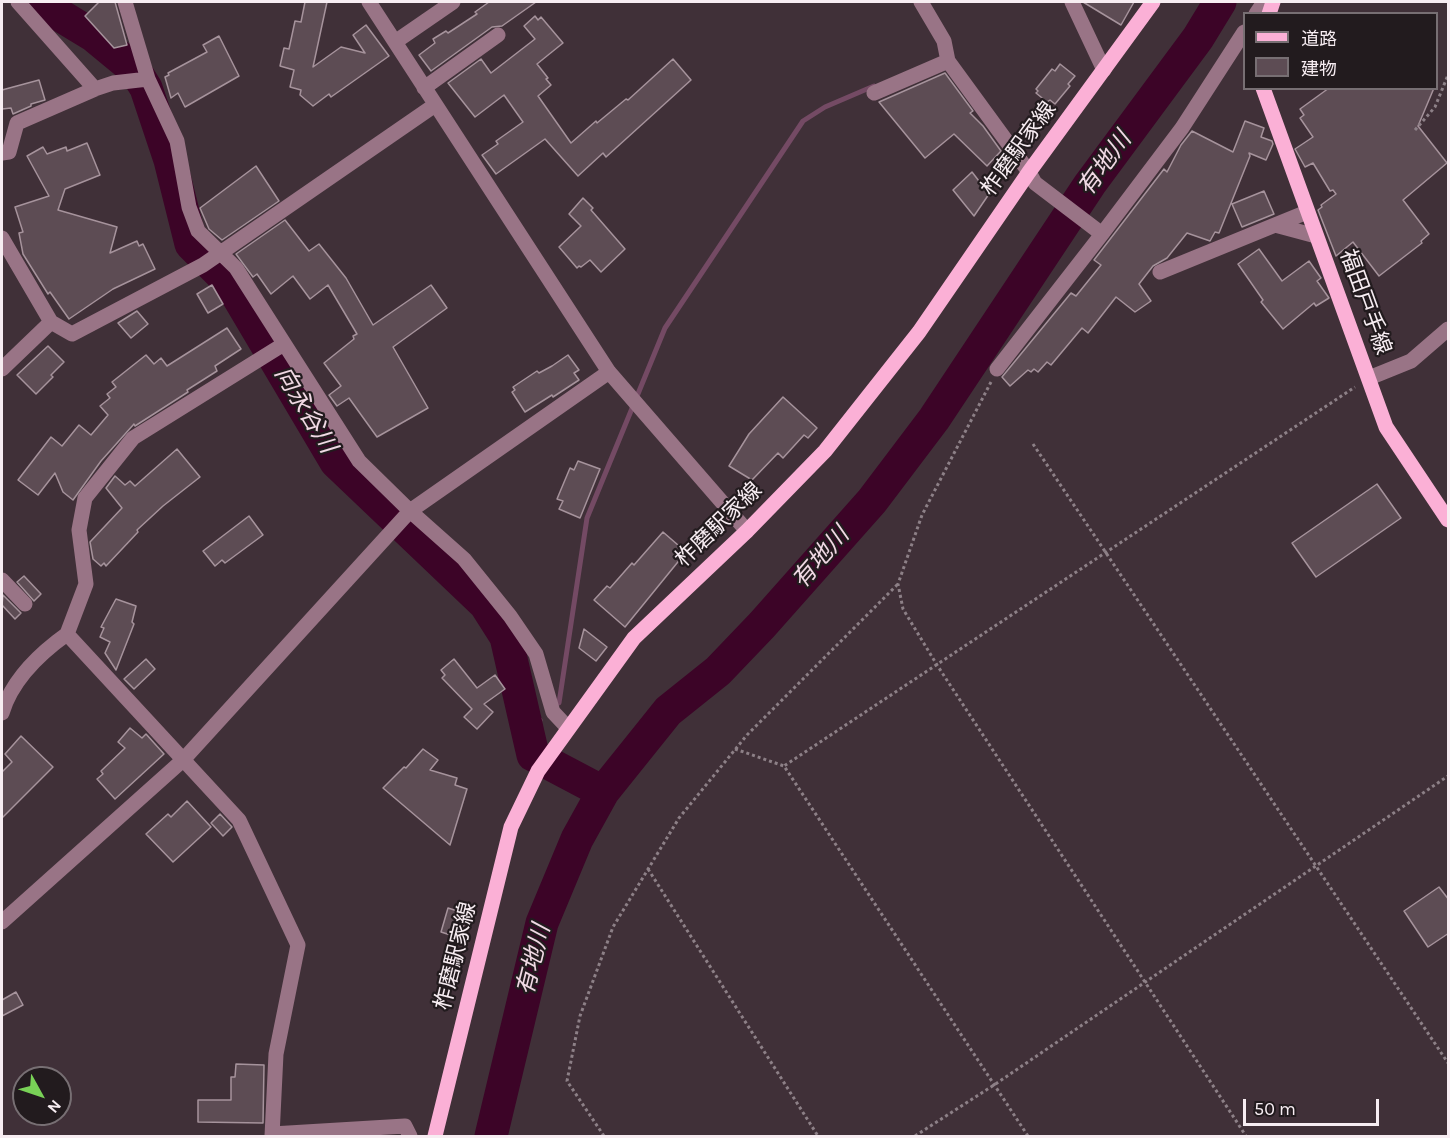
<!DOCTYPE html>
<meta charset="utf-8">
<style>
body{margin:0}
#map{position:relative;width:1450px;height:1138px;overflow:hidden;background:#403038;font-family:Karla,"Noto Sans JP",sans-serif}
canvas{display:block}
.frame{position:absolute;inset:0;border:3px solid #f7edf2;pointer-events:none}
.legend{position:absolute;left:1243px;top:12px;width:195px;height:78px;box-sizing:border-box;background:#221b1e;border:2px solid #776f73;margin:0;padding:8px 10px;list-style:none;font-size:18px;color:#f7edf2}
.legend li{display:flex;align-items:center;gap:12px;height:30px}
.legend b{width:30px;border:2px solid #776f73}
.north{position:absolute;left:12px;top:1066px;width:60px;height:60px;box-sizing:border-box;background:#221b1e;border:2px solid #776f73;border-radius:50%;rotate:130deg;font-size:16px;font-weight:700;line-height:24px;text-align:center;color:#f7edf2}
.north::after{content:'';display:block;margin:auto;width:21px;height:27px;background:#79d157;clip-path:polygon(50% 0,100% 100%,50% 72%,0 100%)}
.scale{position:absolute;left:1243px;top:1099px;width:136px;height:27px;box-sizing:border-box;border:3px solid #f7edf2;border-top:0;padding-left:8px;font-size:18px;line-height:21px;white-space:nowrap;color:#f7edf2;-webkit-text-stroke:4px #221b1e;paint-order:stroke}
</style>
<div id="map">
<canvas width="1450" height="1138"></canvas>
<div class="frame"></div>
<ul class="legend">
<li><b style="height:8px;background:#fbb0d6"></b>道路</li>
<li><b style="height:16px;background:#5d4c54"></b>建物</li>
</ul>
<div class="north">N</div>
<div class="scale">50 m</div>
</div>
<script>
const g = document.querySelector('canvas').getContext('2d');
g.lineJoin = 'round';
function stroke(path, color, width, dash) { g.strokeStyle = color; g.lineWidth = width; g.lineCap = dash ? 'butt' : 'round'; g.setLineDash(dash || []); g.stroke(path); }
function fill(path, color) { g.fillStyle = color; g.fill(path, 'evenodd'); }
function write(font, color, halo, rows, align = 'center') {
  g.font = font + ' Karla,"Noto Sans JP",sans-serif'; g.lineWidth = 4.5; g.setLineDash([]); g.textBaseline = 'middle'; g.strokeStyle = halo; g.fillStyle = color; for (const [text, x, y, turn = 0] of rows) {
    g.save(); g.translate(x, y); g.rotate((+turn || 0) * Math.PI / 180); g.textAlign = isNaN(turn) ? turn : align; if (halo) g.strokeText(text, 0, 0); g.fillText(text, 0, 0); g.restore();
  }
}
stroke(new Path2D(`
 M559,703L587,518L665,328L803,121L825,107L874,86
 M525,723L540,720`), '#744a64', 5);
stroke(new Path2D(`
 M38,2L94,36L134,69L146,88L170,160L191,244L230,283L336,462L485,604L506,637L533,755L603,792
 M491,1136L542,923L577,839L603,792L668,711L718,671L762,625L872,501L934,419L1090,184L1198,38L1220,2`), '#3c0427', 33);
const building = new Path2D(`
 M99,2H115L127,45L114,48L85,16Z
 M305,2H327L313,67L341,47L365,53L353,35L366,25L389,56L331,97L329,94L313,106L300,95L301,90L290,87L294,70L280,66L284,48L289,49L295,21L301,22Z
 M489,2H536L502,26L492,27L431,71L419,55L435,43L433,39L446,31L448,33L477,14L475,12Z
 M1083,2H1134L1121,25Z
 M535,16L538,20L541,17L563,43L537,64L548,78L546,79L551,85L538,96L571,143L596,121L597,123L626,99L628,100L673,59L691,80L606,157L603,153L578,176L545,139L496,174L482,155L498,144L496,141L523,122L504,95L475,117L448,83L481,59L491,73L535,39L524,26Z
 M219,36L239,76L185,107L178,93L171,98L165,77L169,75L168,73L207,52L203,45Z
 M1060,64L1075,76L1068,84L1070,86L1055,104L1050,100L1047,102L1036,93L1038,91L1036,89L1052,69L1055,71Z
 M945,73L973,111L970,113L983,126L1001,151L987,166L954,134L925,158L879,102Z
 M39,80L45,100L31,104V106L13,114L11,108L2,109V90Z
 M1329,88H1434L1418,126L1447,163L1403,200L1429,234L1421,241L1422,243L1379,276L1353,242L1336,256L1318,210L1322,207L1321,205L1336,194L1333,190L1330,191L1313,163L1305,167L1295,149L1313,137L1300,118L1304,115L1300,109Z
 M1245,121L1264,128L1261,137L1272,141L1273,144L1266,160L1249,153L1250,156L1219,233L1215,232L1210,241L1187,233L1167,258L1153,266L1139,284L1151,301L1135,312L1116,297L1088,333L1082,328L1051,365L1047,362L1038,372L1034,369L1031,372L1028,370L1010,386L1002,377L1071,293L1076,296L1101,265L1094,260L1164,169L1167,172L1181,145L1192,131L1233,152Z
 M87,143L100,175L65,189L58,210L117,227L110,253L137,241L139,246L143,244L155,269L113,289L69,319L50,292L48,294L23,254L19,233L23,232L15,207L49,196L27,156L43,147L47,154L66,147L67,151Z
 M256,166L279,201L222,240L209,229L200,208Z
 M972,172L989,194L974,216L953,190Z
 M1264,191L1274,214L1242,227L1232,204Z
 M583,198L593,208L591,210L625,249L601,272L590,260L581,267L579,266L577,268L559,247L581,226L569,214Z
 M285,220L309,251L319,244L346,278L373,325L431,285L447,308L393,347L428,408L377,437L349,398L337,406L329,395L341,386L324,363L354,339L353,336L357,334L328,285L310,299L293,276L271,294L257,274L253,277L236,254Z
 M1259,249L1282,281L1309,261L1321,278L1317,281L1329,298L1316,306L1314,303L1283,329L1261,302L1263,300L1238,264Z
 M212,285L223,304L208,313L197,294Z
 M137,311L148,324L131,338L118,323Z
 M227,328L241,349L215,366L217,371L187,390L188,392L135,426L134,424L101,461L73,500L63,492L55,473L38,495L18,480L51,437L62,446L79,425L91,435L108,415L100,406L110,398L107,394L116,387L112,382L146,355L154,364L161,358L167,366Z
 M48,346L64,362L51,375L53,377L36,394L17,375Z
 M568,355L579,370L574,373L579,380L553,397L552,395L525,412L512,392L515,390L513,387L537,371L539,373L552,366Z
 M783,397L817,428L808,438L804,435L783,458L778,453L752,480L729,466L749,434Z
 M177,449L200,477L163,506L137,530L138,532L106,566L104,563L101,566L93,559L90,542L122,508L106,488L115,476L125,485L130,481L135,486Z
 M578,461L600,469L580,518L559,509L563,501L557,499L570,468L574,470Z
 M1377,484L1401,518L1316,577L1292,543Z
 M249,516L263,535L225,563L222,560L215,566L203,551Z
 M663,532L686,552L625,627L594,600L607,586L610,588L632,563L634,565Z
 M24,576L41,594L34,601L17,582Z
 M3,595L21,613L15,619L2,605Z
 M116,599L136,606L132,622L134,624L116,670L105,653L110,642L100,637L104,628L101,627Z
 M584,629L607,647L596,661L579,648Z
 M146,659L155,669L134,689L124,679Z
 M454,659L477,688L495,675L505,689L484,704L493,712L477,729L464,717L472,709L442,678L445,675L441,670Z
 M130,728L142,738L146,734L164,754L115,799L97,779L103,774L101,771L125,748L118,742Z
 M21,736L53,767L2,818V772L12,762L5,754Z
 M423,749L438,760L430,770L457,778L455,785L467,789L450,845L383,788L404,767L406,768Z
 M187,801L211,827L173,862L146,834L168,814L171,817Z
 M220,814L232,827L223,836L211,823Z
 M1439,887L1449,900V933L1428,947L1404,911Z
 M448,908L467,914L460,938L441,932Z
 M16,992L23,1005L2,1016V1000Z
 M236,1064L264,1065L263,1123L198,1122V1100H231V1077H235Z`);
fill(building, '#5d4c54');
stroke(building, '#a6939c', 1.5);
stroke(new Path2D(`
 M1415,130L1435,107L1448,75
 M991,382L922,515L898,584L903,609L937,665L1246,1136
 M1033,444L1448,1063
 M735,749L784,766
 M648,869L818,1136
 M604,1136L567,1081L580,1016L613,927L679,818L747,735L898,584
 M915,1136L994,1085L1448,776
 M1028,1136L784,766L1355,387`), '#8d8087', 3, [3, 3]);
stroke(new Path2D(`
 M18,2L95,89
 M125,2L148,79L177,141L189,207L198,231L236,268L359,461L410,511L464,559L510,616L536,654L553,712L568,728
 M369,2L609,372L747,531
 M921,2L944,41L948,61
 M1072,2L1104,70
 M1256,14L1264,2
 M395,42L453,2
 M424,88L498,35
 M874,93L948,61L1029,172L1035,183L1102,234
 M2,153L9,152L17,123L95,89L113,83L148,79
 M1275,225L1307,212
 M2,238L51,322L72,334L203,265L435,105
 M1160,272L1275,225L1316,236
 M2,369L51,322
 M997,369L1102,234L1182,128L1244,32
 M1369,378L1411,361L1448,329
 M2,580L25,604
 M2,713C12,680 39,654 67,634
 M2,922L183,760L410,511L609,372
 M272,1134L405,1126L410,1136
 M272,1136L276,1054L298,945L239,820L67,634L86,584L79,530L85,498L133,438L284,344`), '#997486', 15);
stroke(new Path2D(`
 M1269,14L1273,2
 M1263,88L1386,427L1448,520
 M435,1136L511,827L538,771L634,638L747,531L825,451L919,332L1029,172L1153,2`), '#fbb0d6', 15);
write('22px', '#f7edf2', '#221b1e', [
 ["柞磨駅家線",1019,149,-54],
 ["福田戸手線",1365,302,70],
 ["柞磨駅家線",719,525,-44],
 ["柞磨駅家線",456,956,-76]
]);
write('italic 24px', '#f0d9e4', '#221b1e', [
 ["有地川",1105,164,-54],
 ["向永谷川",305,410,59],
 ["有地川",821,558,-49],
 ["有地川",534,960,-76]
]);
</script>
